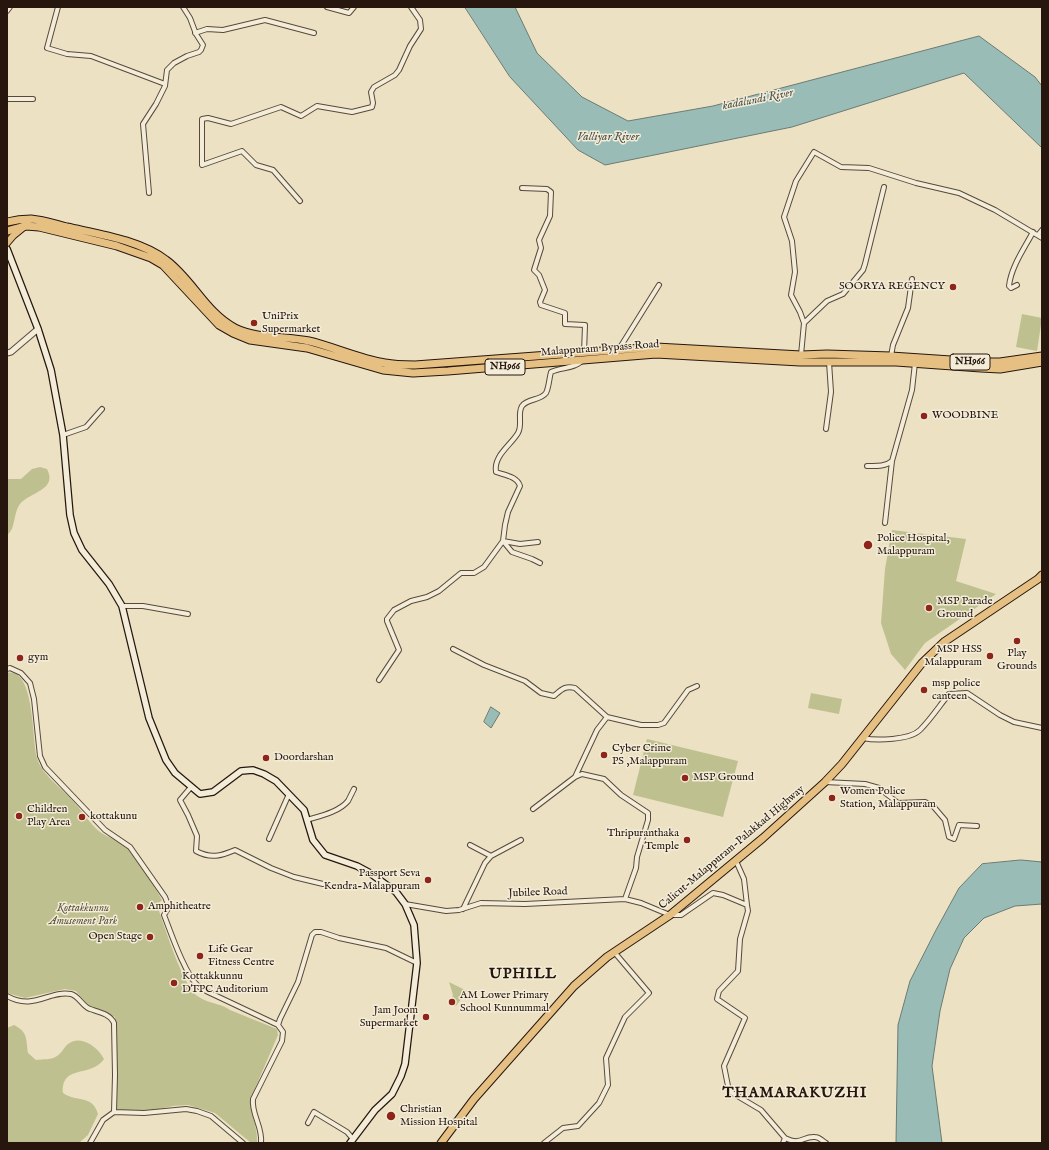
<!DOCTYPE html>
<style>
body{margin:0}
#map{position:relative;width:1049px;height:1150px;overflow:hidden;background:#ece1c3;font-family:"IM FELL English",serif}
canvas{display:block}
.frame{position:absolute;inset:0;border:8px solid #26160e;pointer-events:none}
</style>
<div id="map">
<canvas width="1049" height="1150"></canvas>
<div class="frame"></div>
</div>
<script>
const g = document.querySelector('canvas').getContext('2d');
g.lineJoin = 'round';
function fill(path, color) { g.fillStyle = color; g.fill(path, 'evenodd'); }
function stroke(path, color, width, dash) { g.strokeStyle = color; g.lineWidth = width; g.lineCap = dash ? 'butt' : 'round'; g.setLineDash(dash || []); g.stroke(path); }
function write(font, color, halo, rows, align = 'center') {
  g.font = font + ' "IM FELL English",serif'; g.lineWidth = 3; g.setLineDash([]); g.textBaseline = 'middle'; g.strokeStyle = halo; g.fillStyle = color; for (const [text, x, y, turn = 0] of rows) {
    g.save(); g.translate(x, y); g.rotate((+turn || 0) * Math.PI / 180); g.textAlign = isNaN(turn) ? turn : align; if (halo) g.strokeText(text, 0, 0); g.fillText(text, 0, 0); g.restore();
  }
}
fill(new Path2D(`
 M1022,314L1042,318L1037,351L1016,347Z
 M40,467L47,469C58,490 30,492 20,504C13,513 16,529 7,535V479H21L32,469Z
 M892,530L966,539L956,581L996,594L925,643L905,670L891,654L881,623L885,569Z
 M7,673C35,666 32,742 37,758C42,775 61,787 72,800C81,809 90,824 100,832C108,838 120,840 127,847C142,862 152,882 162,900L157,905C164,924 183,988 199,997C209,1004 221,1003 230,1010L277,1029L278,1035L250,1100C251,1115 258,1128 257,1143H251L215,1113L188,1105L173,1106L144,1112L115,1111L117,1052L115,1017L89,1007L76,991L65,989L25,998L7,993Z
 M811,693L842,699L839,714L808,708Z
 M647,739L738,761L723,817L633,795Z
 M449,982L467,991L456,1006L451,1002L453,995Z
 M14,1025C28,1032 26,1039 28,1053L36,1060C43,1059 52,1060 57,1056C62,1053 64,1047 68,1044C81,1034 98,1047 104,1059C91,1078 61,1064 63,1093C78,1103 92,1094 98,1114L88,1135L79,1143H7V1028Z`), '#bec18f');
const water = new Path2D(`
 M465,7H515L537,53L582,97L628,121L713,106L979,36L1035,77L1042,86V148L964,73L792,127L605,165L578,150L510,77Z
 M491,707L500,713L491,728L484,722Z
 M1021,860L1042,862V904L1015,906L984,918L964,938L950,969L940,1011L932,1066L942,1143H896L898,1025L910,981L936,930L959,888L982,864Z`);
fill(water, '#99bdb6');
stroke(water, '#6b7a73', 1);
const minor = new Path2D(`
 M58,7L47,48L67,54L91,56L165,84
 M327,7L349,13L354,7
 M7,11L10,7
 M195,33L207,29L223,30L265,20L314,33
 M7,99H33
 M522,188L547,189L551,192L550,216L539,240L541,248L534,270L539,275L545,290L540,302L541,305L565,313V324L585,325L584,353
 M149,193L143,124L156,104L165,86L167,70L174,63L187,56L199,52L201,50L203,45L196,34L190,18L183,7
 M300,201L273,170L256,165L242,151L202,165V119L208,118L231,124L281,107L301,116L317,106L352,112L372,107L373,103L371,92L374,87L395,75L399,70L410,46L421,29L420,20L411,7
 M1038,235L1042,230
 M1017,285L1011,288L1009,286C1011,267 1024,249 1033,232
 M804,323L827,301L843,294L863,270L865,264L884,187
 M619,349L659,285
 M801,355L804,323L800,312L791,295L795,272L792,241L784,217L796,181L814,152L841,167L869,168L916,183L959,193L995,210L1042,238
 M891,356L893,345L908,308L912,279
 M826,429L831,392L829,362
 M63,435L86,427L102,409
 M867,466C875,466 885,467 892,461L912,390L915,363
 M885,523L892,461
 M538,542L520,544L503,541L512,552L532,559L540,563
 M122,606H143L188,614
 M453,649L484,665L525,681L541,693L554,696C561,690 565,685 575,688L607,717
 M7,669L10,668L21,673L30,683L34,699L40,756L45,767L105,830L130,847L165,897L169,907L164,915C171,933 185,974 198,986C201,988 204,989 206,991L278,1025
 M379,680L399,650L387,621V619L394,610L411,601L427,597L439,591L461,573H474L484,567L503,541L505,525L508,512L520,486C517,476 504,475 496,472C493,456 511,445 518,433C523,424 517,414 522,406C528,398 540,401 546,393C549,387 549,379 551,372C561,367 574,369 582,361
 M863,738C876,741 910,740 920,730C931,719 940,705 949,694L967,693L1000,715L1014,722L1042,728
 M575,777L597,730L607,717L641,725H658L664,723L688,690L697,686
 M825,782L865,784L879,788L898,803L925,802L933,806L945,820L949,837L954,839L959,825L977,826
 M191,787L180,800L188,815L197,836L196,851C211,859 221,856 235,850L271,868L294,877L323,884
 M533,809L575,777L582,774L604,779L621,795L648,813V820L637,857L636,868L625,899
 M307,820C320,816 339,812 348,801C350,797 352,793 354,789
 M269,839L289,794
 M470,845L491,856
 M736,861L744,879L747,905
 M405,904L446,911L459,910L481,903L525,904L625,899L641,903L670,915H681L713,893L723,895L747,905L748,911L740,939L738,971L719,991L717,999L745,1018L724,1066L729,1091L761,1110L785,1138L783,1143
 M463,909L485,863L491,856L521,840
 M7,996C34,1011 49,990 71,994C79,996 83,1007 90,1009C99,1012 110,1014 114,1023L115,1075L114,1112
 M114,1112L144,1113L186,1109L197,1111L211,1116L243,1143
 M308,1123L314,1112L347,1132L353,1139
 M785,1138C802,1146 802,1136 815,1137C820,1137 822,1141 826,1143
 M90,1143L103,1120L114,1112
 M261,1143C263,1127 251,1114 253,1099L282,1041L283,1032L278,1025L280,1019L298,982L312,935L315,932H321L339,938L386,948L417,963
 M544,1143L563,1128L578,1126L599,1103L608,1085L606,1058L625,1017L649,993L615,953`);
const tertiary = new Path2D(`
 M7,353L11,352L38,329`);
const secondary = new Path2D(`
 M7,249L38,329L51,370L63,435L70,515L74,533L82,550L109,584L122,606L149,718L166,760L175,773L200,794L213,792L241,771L253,770L264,774L276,781L304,810L313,840L325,855L357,866L370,873L396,892L405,904L414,925L417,963L405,1064L401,1076L392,1094L375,1110L350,1143`);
const primary = new Path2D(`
 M7,243L13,236L24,227`);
const trunk = new Path2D(`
 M7,222C15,220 23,219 31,219C43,220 55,224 67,227C98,234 140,240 166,260C192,279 206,313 235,328C257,339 286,336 309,341C334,347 360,359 385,363C395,365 405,365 415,365L656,347L801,355L827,354L891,356L981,362H1000L1042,356
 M7,231L26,226L39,227L117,246L151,258L163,265L219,325L233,333L250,340L307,348L383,370L413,373L448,371L656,354L800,362H896L981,368L1000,369L1042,362
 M441,1143L474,1099L574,986L607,957L670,915L763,838L825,782L842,764L922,663L944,642L1038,579L1042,575`);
stroke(minor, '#58493b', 6);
stroke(tertiary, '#58493b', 7);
stroke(secondary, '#26160e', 8);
stroke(primary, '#26160e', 8);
stroke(trunk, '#26160e', 9);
stroke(minor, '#f3ecd8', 4);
stroke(tertiary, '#f3ecd8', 5);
stroke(secondary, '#f3ecd8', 5.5);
stroke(primary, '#e6c082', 6);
stroke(trunk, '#e6c082', 7);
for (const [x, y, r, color] of [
 [953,287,4,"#8f2418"],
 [254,323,4,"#8f2418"],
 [924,416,4,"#8f2418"],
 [868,545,5,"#8f2418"],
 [929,608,4,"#8f2418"],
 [1017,641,4,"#8f2418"],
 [990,656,4,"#8f2418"],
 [20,658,4,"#8f2418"],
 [924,690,4,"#8f2418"],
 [604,755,4,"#8f2418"],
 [266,758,4,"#8f2418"],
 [685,778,4,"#8f2418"],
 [832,798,4,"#8f2418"],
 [19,816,4,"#8f2418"],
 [82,817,4,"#8f2418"],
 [687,840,4,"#8f2418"],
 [428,880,4,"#8f2418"],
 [140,907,4,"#8f2418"],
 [150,937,4,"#8f2418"],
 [200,956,4,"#8f2418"],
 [174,983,4,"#8f2418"],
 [452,1002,4,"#8f2418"],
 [426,1017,4,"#8f2418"],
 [391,1116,5,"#8f2418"]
]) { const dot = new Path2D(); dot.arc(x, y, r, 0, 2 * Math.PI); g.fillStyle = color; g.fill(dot); stroke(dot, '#f3ecd8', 1.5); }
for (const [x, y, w] of [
 [970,362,40],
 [505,367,40]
]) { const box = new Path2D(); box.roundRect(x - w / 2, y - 8, w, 16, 3); g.fillStyle = '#f3ecd8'; g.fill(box); stroke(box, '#26160e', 1); }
write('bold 10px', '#26160e', null, [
 ["NH966",970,362],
 ["NH966",505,367]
]);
write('11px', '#26160e', '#f3ecd8', [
 ["SOORYA REGENCY",945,287,"right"],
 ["UniPrix",262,317],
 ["Supermarket",262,330],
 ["WOODBINE",932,416],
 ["Police Hospital,",877,539],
 ["Malappuram",877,552],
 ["MSP Parade",937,602],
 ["Ground",937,615],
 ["MSP HSS",982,650,"right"],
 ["Malappuram",982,663,"right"],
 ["Play",1017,654,"center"],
 ["Grounds",1017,667,"center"],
 ["gym",28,658],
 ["msp police",932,684],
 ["canteen",932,697],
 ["Cyber Crime",612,749],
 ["PS ,Malappuram",612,762],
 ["Doordarshan",274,758],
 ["MSP Ground",693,778],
 ["Women Police",840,792],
 ["Station, Malappuram",840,805],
 ["Children",27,810],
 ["Play Area",27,823],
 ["kottakunu",90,817],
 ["Thripuranthaka",679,834,"right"],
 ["Temple",679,847,"right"],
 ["Passport Seva",420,874,"right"],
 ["Kendra-Malappuram",420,887,"right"],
 ["Amphitheatre",148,907],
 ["Open Stage",142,937,"right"],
 ["Life Gear",208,950],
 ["Fitness Centre",208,963],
 ["Kottakkunnu",182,977],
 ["DTPC Auditorium",182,990],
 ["AM Lower Primary",460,996],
 ["School Kunnummal",460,1009],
 ["Jam Joom",418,1011,"right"],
 ["Supermarket",418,1024,"right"],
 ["Christian",400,1110],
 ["Mission Hospital",400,1123]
], 'left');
write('11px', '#26160e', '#f3ecd8', [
 ["Malappuram Bypass Road",600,349,-4],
 ["Calicut-Malappuram-Palakkad Highway",732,848,-40],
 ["Jubilee Road",538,893,-2]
]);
write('italic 11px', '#5b523b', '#f3ecd8', [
 ["Kottakkunnu",83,909],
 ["Amusement Park",83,922]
]);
write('italic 12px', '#4e5049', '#f3ecd8', [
 ["kadalundi River",758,100,-11],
 ["Valliyar River",608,138]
]);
g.letterSpacing = '1px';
write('bold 15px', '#26160e', '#f3ecd8', [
 ["UPHILL",523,975],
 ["THAMARAKUZHI",795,1094]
]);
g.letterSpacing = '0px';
</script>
